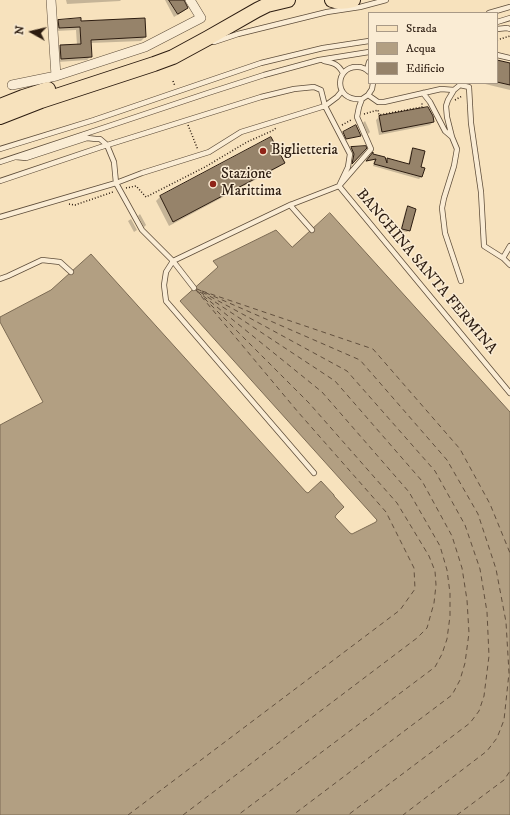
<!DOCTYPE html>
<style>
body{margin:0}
#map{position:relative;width:510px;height:815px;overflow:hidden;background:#f7e2bd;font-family:"IM FELL DW Pica",serif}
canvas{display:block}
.legend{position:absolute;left:368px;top:12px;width:130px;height:72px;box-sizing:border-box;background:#faecd4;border:1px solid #a89986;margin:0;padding:5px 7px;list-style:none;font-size:12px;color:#2c1c10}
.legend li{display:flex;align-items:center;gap:8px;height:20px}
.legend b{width:20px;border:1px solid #a89986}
.north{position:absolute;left:12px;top:12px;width:40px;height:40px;-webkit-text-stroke:3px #faecd4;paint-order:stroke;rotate:278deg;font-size:11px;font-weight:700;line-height:16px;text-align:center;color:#2c1c10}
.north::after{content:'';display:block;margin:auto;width:14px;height:18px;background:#2c1c10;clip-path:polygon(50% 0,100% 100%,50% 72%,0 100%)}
</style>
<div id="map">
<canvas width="510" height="815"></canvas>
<ul class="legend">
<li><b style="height:5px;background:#f7e2bd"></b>Strada</li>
<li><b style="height:11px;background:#b29f82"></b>Acqua</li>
<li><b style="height:11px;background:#96836a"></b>Edificio</li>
</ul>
<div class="north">N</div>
</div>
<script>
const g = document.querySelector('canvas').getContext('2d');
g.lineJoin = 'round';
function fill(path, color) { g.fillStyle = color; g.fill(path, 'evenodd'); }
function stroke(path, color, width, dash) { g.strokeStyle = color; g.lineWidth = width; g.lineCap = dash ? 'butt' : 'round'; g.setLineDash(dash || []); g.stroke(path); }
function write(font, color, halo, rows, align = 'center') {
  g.font = font + ' "IM FELL DW Pica",serif'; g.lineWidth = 3; g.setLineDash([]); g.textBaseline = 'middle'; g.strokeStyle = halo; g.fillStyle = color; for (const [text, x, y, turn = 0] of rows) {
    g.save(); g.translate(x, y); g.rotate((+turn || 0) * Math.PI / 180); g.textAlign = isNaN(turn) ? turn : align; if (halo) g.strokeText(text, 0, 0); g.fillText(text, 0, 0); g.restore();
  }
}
const water = new Path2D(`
 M330,213L510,412V815H0V425L43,402L0,322V317L51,290L91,254L306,492L308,493L321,481L334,495V496L344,507L336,515L335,517L350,533L352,534L376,522L377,520L180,301L218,267L213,261L276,230L292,247Z`);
fill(water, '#b29f82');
stroke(water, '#7c6b54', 1);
fill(new Path2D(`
 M66,0H121L120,1L67,4Z
 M165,0H182L187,8L184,11L174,17Z
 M59,20L80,22L145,37L141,41L90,43V57L87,60L58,62L57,50L60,46L77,45L76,30L56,31L55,24Z
 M497,61L510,64V90L481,83H497Z
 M428,108L433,122L430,125L379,135L376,120L379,117Z
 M365,121L370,132L368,134L363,123Z
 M270,138L283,163L279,167L169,226L156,201L160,197Z
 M365,147L352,162L353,155L350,148Z
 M413,149L421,177L419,179L373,166L374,160L365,162L372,154L385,160L387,159L408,165L411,151Z
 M408,208L409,230L407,232L400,231L406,209Z
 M140,214L146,225L144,227L138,216Z
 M131,219L137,230L134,232L128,221Z`), '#0003');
stroke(new Path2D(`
 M197,289L360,360L447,460L478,514L496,569L506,622L509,673L504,720L497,738L487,751L403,815
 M196,290L322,392L409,492L440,546L447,570L450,593V616L447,639L442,654L435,667L238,815
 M202,291L373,349L460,449L490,504L510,553
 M200,292L335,381L422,481L452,536L462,568L467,600L469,633L465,663L460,680L452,695L293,815
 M202,292L347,371L435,471L465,525L480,569L487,612L489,656L484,696L479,711L470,723L348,815
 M128,815L400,610L415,589L414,568L386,512L298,412L196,290
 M183,815L417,638L427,628L434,603L436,585L435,571L429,556L397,503L309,403L199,293
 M457,815L504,780L510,771`), '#62503e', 1, [5, 4]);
const building = new Path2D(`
 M169,0H184L188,8L178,14Z
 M81,18V21L145,18L146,37L91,40L92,57L61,59L60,45L81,44L80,27L59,28L58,20Z
 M497,60L510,63V85L497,82Z
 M428,107L433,116L434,122L382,132L379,116Z
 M356,125L361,136L346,139L343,132Z
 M271,137L285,163L173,222L160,196Z
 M366,146L367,148L352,164L354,154L351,147Z
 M413,148L425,151L421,167L425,168L422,177L374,164L376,159L366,161L373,152V154L385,157L387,163V158L409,164Z
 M408,206L416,209L410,231L402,229Z`);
fill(building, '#96836a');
stroke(building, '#2c1c10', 1);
const lane = new Path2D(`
 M489,13L510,7
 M497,22L510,18
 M497,29L507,28L510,29
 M214,42L238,34L327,12L360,7L386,0
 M497,55L510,58
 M324,61C334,63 338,64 343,73
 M367,70L369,62
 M460,85L454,90L448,100L446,106L447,117L452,137L457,149L454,166L444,198L442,208L445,233L461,281
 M460,85L469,87L471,123L481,192L484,246L503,258L510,265
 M423,93L430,102L445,131L452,137
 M368,95L378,102H384L441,89L454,90
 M362,99C332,102 335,65 358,67C363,67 366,69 369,72
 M0,149L94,120L261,63L323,48L369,41
 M16,157L26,158L87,138L96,139H100L107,145L114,162L116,183L142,230L173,261L194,288
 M0,162L112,125L208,93L264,75L319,60L369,52
 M0,181L101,147L261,97L294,89L314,87L321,90L325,106L350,154L348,167L339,186L510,393
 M290,205L312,230
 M0,217L116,183L142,173L209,152L241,132L325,106L337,97L342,91
 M503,258L510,246
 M0,279L8,276L42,260L60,262L71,272
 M314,473L166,301L164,285L166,272L173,261L290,205L339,186L371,149L357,117L359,107L362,99L368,95L372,89L373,83`);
const street = new Path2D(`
 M51,0L56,76
 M12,85L56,76L145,47L201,18L190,0`);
const primary = new Path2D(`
 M332,0C339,3 346,2 353,0
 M0,106L23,97L48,89
 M0,117L41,101L154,64L173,57L208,38L257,10L267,5L288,0`);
stroke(lane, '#5f4e3b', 6);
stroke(street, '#5f4e3b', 10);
stroke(primary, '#2c1c10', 16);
stroke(new Path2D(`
 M497,40L510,36
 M173,81L175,86
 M455,100L462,96
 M364,114L378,110L379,115L422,107V103
 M188,125L198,150
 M342,125L351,120
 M126,188L136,186L146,197L205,167L247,142L274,130L276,128
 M69,204L75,205L113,192`), '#2c1c10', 1.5, [1, 2]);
stroke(lane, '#faecd4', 4.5);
stroke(street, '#faecd4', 9);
stroke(primary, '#f7e2bd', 14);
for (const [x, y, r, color] of [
 [263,151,4,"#8f2418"],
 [213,184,4,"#8f2418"]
]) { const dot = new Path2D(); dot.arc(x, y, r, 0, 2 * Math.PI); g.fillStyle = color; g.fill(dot); stroke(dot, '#faecd4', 1.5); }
write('15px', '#2c1c10', '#faecd4', [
 ["Biglietteria",271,151],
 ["Stazione",221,175],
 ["Marittima",221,192]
], 'left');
write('15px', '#2c1c10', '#faecd4', [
 ["BANCHINA SANTA FERMINA",426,272,50]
]);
</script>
